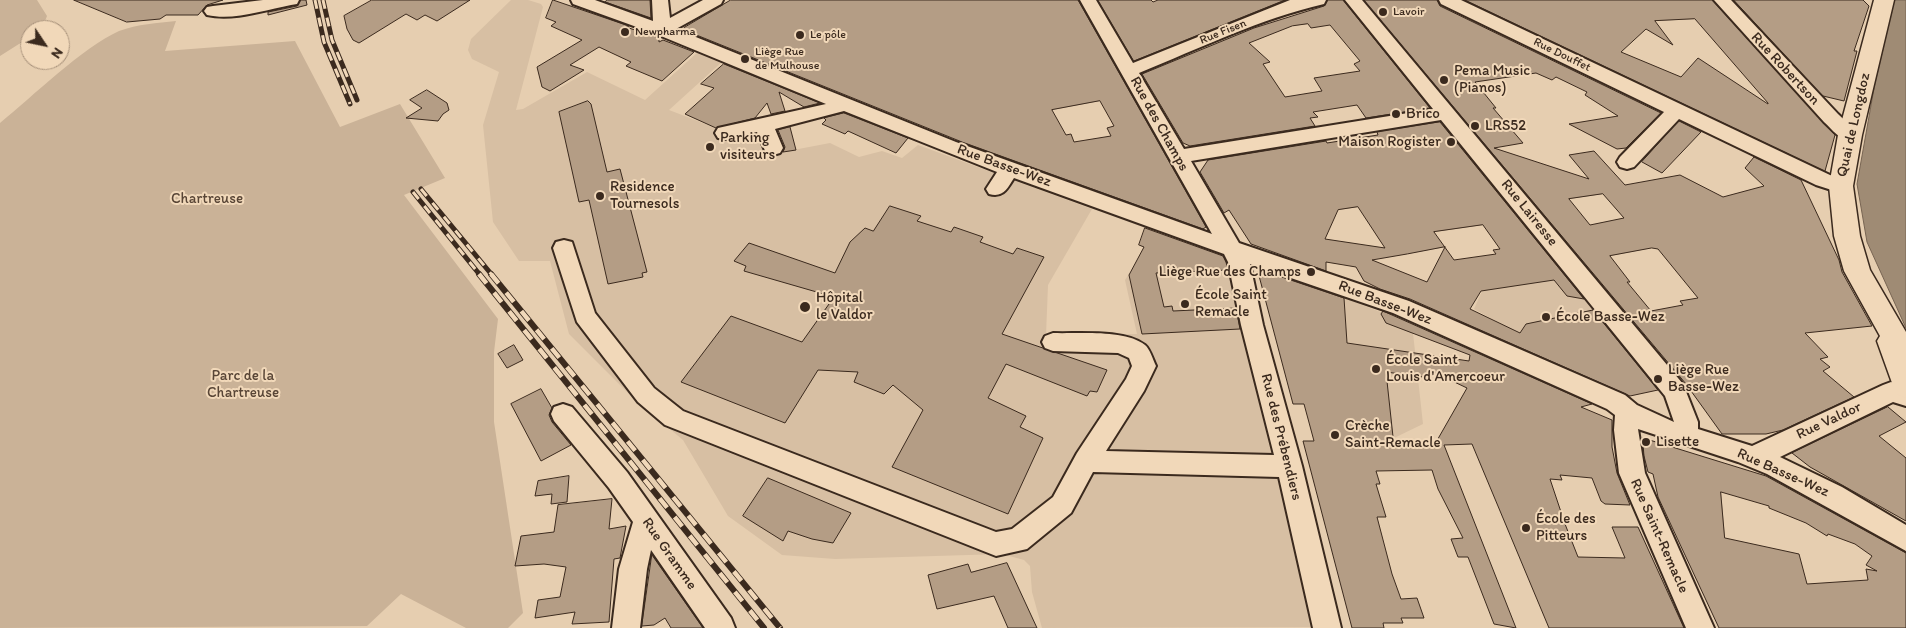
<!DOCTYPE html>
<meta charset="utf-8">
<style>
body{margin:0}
#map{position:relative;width:1906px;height:628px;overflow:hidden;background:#e6ceb0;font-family:Itim,sans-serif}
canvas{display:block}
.north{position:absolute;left:20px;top:20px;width:50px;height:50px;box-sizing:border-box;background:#f1d8b9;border:1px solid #a8927b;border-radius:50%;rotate:124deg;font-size:14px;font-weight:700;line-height:20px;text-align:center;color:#3b2a1e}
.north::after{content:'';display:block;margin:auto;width:18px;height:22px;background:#3b2a1e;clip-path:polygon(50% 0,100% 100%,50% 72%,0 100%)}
</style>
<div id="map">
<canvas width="1906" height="628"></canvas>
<div class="north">N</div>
</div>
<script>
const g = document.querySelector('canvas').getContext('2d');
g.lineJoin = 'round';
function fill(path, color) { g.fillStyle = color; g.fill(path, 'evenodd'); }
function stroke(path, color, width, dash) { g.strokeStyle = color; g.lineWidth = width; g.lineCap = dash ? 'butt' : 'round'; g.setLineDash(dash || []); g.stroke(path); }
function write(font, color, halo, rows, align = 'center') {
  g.font = font + ' Itim,sans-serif'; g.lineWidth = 4; g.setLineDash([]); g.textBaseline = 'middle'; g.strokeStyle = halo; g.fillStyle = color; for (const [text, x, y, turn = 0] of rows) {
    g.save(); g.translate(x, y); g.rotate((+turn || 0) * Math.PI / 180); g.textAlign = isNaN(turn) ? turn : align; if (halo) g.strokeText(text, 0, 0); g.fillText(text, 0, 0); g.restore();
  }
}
fill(new Path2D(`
 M511,0H528L541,4L543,7L516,110L523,109L587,72L645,100L698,52L723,61L669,110L721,130L760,123L767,155L830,143L859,157L882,151L902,158L918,145L1092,209L1048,285L1046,335L1137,334L1125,280L1129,274L1230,272L1314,627L1042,628L1032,592L1030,566L1024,560L1002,554L835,559L782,555L728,516L683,440L635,400L569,334L550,261H519L493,222L483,125L499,72L472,59L468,50L471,39Z
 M1566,270L1615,331L1551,343L1540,364L1492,340L1501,324L1474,309L1482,291L1505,277Z
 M1331,293L1412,324L1423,424L1392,439L1333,362Z`), '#d7bfa3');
fill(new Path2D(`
 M0,0H37L47,16L42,29L30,30V37L0,56Z
 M176,21L165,51L295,41L340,127L400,104L445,178L404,195L498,319L494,352V422L523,613L508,628H466L401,594L367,626L0,628V123C32,97 83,47 119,31C138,24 157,23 176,21Z`), '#cab297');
const water = new Path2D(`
 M1895,0H1906V328L1867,242L1857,184L1875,83Z`);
fill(water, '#9f8b74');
stroke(water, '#776452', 1);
const building = new Path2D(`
 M74,0H223L207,5L198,15H166L160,19L127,22Z
 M301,0H306L307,5L268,15V12L297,6Z
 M372,0H470L437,21L425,15L417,20L406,14L359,43L353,40L347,29L344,16Z
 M553,0L629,26L626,27L659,38V42L663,40L694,52L662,81L626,66L631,62L599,47L570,65L584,70L550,91L542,87L537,67L582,40L551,26L556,22L546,18Z
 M608,0H650L651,18L605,2Z
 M731,0H1078L1206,227L1203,229L962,142L684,30V28ZM1100,101L1114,126L1107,128L1111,136L1074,142L1071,134L1066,135L1052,110Z
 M1098,0H1151L1153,2L1158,0H1285L1134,61Z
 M1328,0H1343L1430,108L1366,118L1357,105L1313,112L1318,117L1310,118L1315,126L1190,146L1183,143L1142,74L1254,28L1324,6ZM1308,24L1311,28L1330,25L1360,61L1354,64L1360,71L1314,78L1322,91L1285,97L1263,64L1270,62L1249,43L1292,26Z
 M1364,0H1437L1440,6L1661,113L1626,148L1617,149L1569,124L1618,116L1585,95L1587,92L1556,77L1552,80L1536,73L1475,82L1496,108H1493L1523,143L1494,148L1589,179L1569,155L1594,151L1625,185L1680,175L1723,197L1764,186L1745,168L1754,157L1801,180L1839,260L1842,272L1872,326L1805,333L1828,357L1820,359L1830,367L1823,371L1854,397L1783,430L1766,434H1722L1686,384ZM1603,194L1624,218L1590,225L1569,199ZM1652,248L1658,249L1698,298L1680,301L1683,305L1651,311L1627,282H1630L1610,256Z
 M1465,0H1712L1835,135L1825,171ZM1695,19L1768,103V104L1698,58L1681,77L1621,52L1646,29L1673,45L1655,21Z
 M1734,0H1863L1869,6L1854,51H1857L1844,101L1823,96Z
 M724,64L820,103L804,107L779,92L785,111L771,114L767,103L755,118L716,128L685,114L714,88L701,84Z
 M427,90L447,103L449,110L443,114L438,121L406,118L422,108L410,100Z
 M588,101L591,104L607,172L620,169L647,272L642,273L643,277L608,284L589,200L579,202L559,112Z
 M844,113L908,138L896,153L848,131L845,134L822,124L826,120L824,118Z
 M1679,121L1701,132L1662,173L1642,162Z
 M1440,122L1584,299L1567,296L1554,280L1481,291L1470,309L1520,333L1526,324L1593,310L1658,390L1630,396L1410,299L1380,289L1364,281L1356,267L1326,262V271L1251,244L1229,210L1224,213L1200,172L1208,160L1326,141L1327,143L1378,135L1377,132ZM1358,207L1379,239L1385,248L1325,239L1338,210ZM1483,225L1500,249L1493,250L1496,254L1454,260L1434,232ZM1445,247L1427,282L1372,260L1407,254Z
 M790,127L796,150L783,152L785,147L778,130Z
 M890,206L921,216L917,221L951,232L954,227L983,237L980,242L1013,254L1017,248L1044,257L1002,334L1107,370L1097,392L1090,391L1087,396L1006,364L988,398L1026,416L1020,427L1043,438L1008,514L892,467L923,410L893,385L884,394L854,382L858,372L818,370L785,423L681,382L731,316L802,342L834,297L744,271L746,266L734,261L749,243L835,273L850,242L865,228L873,231Z
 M1145,228L1223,256L1226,262L1228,270L1156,273L1164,307L1172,306L1173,311L1236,308L1240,329L1142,334L1129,275L1144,247L1139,245Z
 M1261,270L1344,298L1347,343L1469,361L1470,355L1386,323L1381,314L1383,311L1592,404L1581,407L1612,420V447L1617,473L1630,505L1605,504L1601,501L1592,478L1560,475L1562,480L1550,479L1565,524L1578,557L1625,558L1612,527H1638L1684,628H1549L1472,444L1444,445L1516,628L1494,624L1468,557H1458L1451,539L1463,538L1438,489L1432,470L1376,471L1380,484H1376L1386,517H1377L1392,574L1401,599L1417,598L1424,618H1401L1403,623H1383L1384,628H1352L1303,441H1314L1304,404H1293L1258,272ZM1429,370L1467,388L1435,444L1394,446L1386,372L1430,378Z
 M514,345L523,360L507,368L498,354Z
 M541,389L552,408L549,415L552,422L571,445L541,461L511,404Z
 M1888,407L1906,422L1879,436L1906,458V521L1810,467L1792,453Z
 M1643,438L1766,476L1906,553V628H1719L1658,497L1653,474L1648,472L1644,456ZM1721,492L1769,506V508L1806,523L1827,536L1828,534L1855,544L1872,556L1866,565L1877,571L1866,569L1868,580L1807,584L1799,554L1725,538Z
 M569,476L567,502L551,504L552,494L535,496L538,481Z
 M768,478L851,513L833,543L812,539L788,531L783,541L743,516Z
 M612,499L609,529L626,526L620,558L614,559L609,622L572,624L575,612L535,618L538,600L560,597L566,567L544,564L515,566L521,536L554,532L558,505Z
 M652,555L703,628H671L665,618L654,625L642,626Z
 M1007,563L1037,628H1008L994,596L937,609L928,575L968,564L971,572Z`);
fill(building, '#b49d85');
stroke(building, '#3b2a1e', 1);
const minor = new Path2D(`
 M263,0H299L297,4L291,5C265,10 233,21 207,15L204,11L207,7L213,6Z
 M571,0H595L653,21L652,0H668L670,18L703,0H723L721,4L676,29L956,142L1212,234L1080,0H1096L1133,63L1290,0H1326L1324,4C1260,19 1200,48 1139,73L1184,149L1433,109L1345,0H1362L1683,384L1698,422V429L1752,446L1883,385L1891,382L1906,386V406L1893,402L1780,457L1842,487L1906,525V551L1767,474L1738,462L1638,429L1645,473L1714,628H1686L1619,473L1614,430L1615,415L1607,409L1393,313L1250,264L1263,325L1302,466L1341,628H1313L1279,477L1093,472L1071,513L1027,549L996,556L665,425L638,402L577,322L553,248L556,242L564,240L572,242L595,313L654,388L683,411L996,532L1012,529L1053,497L1077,453L1126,379L1132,366L1129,358L1118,353L1053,351L1045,348L1042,342L1045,336L1053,333C1078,334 1125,329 1145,345C1150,349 1153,360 1156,366L1144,391L1106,451L1274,455L1241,325L1228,262L1224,254L1014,178C1007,189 1003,198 989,194L986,189L997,172L844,111L775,129L783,148L780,153L773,155L766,153L757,132L725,139L718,138L715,133L718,128L826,104L656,34L573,4ZM1441,120L1665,396L1674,422L1637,405L1625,395L1409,301L1239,243L1191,161Z
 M1439,0H1461L1830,175L1848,181L1851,186L1848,191L1841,193L1816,185L1679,119L1634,167L1627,169L1620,167L1617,162L1620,157L1664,112L1441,4Z
 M1714,0H1731L1838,114L1860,135L1857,140C1842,144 1834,131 1824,122Z
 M563,404L572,407L627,472L731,618L735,628H705L651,550L647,569L640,628H612L619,569L633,522L609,488L554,421L551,414L554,407Z`);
const major = new Path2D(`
 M1874,0H1894L1862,135L1853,186L1860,236L1870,270L1906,332V398L1896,394L1877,341L1880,336L1844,271L1834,236L1829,186L1838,135Z`);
stroke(minor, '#3b2a1e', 4);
stroke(major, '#3b2a1e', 3);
fill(minor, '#f1d8b9');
fill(major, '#f1d8b9');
const railFar1 = new Path2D(`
 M315,0L324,42L350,104
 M323,0L332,40L357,100
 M421,189L492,275
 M413,192L480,275`);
const rail = new Path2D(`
 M479,274L764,628
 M491,274L780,628`);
stroke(railFar1, '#3b2a1e', 5);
stroke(rail, '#3b2a1e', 6);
stroke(railFar1, '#f1d8b9', 3, [9]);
stroke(rail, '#f1d8b9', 4.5, [12]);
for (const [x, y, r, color] of [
 [1383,12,5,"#3b2a1e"],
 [625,32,5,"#3b2a1e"],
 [800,35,5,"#3b2a1e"],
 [745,59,5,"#3b2a1e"],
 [1444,80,5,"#3b2a1e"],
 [1396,114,5,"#3b2a1e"],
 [1475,126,5,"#3b2a1e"],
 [1451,142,5,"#3b2a1e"],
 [710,147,5,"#3b2a1e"],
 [600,196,5,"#3b2a1e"],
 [1311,272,5,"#3b2a1e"],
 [1185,304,5,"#3b2a1e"],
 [805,307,6,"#3b2a1e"],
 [1546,317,5,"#3b2a1e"],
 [1376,369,5,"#3b2a1e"],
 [1658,379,5,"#3b2a1e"],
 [1335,435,5,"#3b2a1e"],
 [1646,442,5,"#3b2a1e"],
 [1526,528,5,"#3b2a1e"]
]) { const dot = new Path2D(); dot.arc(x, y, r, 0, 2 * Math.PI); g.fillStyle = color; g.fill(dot); stroke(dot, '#f1d8b9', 2); }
write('12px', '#3b2a1e', '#f1d8b9', [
 ["Lavoir",1393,12],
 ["Newpharma",635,32],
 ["Le pôle",810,35],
 ["Liège Rue",755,52],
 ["de Mulhouse",755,66]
], 'left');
write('12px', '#3b2a1e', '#f1d8b9', [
 ["Rue Fisen",1223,32,-22],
 ["Rue Douffet",1562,55,26]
]);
write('15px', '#3b2a1e', '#f1d8b9', [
 ["Rue Robertson",1785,69,47],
 ["Rue des Champs",1159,124,61],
 ["Quai de Longdoz",1854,125,-77],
 ["Rue Basse-Wez",1004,166,20],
 ["Rue Lairesse",1529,213,51],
 ["Rue Basse-Wez",1385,303,21],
 ["Rue Valdor",1829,421,-25],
 ["Rue des Prébendiers",1281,437,76],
 ["Rue Basse-Wez",1783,473,24],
 ["Rue Saint-Remacle",1659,536,66],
 ["Rue Gramme",669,554,55]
]);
write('15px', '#3b2a1e', '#f1d8b9', [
 ["Pema Music",1454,71],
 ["(Pianos)",1454,88],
 ["Brico",1406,114],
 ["LRS52",1485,126],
 ["Parking",720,138],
 ["visiteurs",720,155],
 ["Maison Rogister",1441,142,"right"],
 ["Residence",610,187],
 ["Tournesols",610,204],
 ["Liège Rue des Champs",1301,272,"right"],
 ["École Saint",1195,295],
 ["Remacle",1195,312],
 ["Hôpital",816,298],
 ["le Valdor",816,315],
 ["École Basse-Wez",1556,317],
 ["École Saint",1386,360],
 ["Louis d'Amercoeur",1386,377],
 ["Liège Rue",1668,370],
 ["Basse-Wez",1668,387],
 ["Crèche",1345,426],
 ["Saint-Remacle",1345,443],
 ["Lisette",1656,442],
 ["École des",1536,519],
 ["Pitteurs",1536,536]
], 'left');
write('15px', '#584536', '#f1d8b9', [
 ["Chartreuse",207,199],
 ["Parc de la",243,376],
 ["Chartreuse",243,393]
]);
</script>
